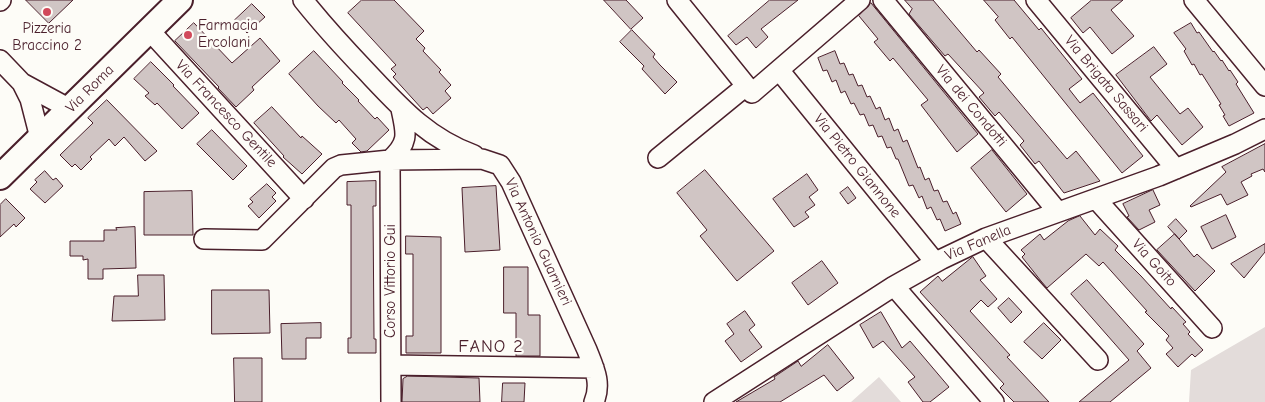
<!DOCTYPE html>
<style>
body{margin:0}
canvas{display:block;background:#fdfcf7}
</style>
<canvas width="1265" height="402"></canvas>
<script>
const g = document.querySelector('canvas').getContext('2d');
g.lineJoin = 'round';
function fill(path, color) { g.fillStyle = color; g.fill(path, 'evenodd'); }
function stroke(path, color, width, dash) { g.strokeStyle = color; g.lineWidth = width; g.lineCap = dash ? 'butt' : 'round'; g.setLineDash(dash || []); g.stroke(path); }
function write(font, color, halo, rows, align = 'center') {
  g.font = font + ' "Comic Neue",sans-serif'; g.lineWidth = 4.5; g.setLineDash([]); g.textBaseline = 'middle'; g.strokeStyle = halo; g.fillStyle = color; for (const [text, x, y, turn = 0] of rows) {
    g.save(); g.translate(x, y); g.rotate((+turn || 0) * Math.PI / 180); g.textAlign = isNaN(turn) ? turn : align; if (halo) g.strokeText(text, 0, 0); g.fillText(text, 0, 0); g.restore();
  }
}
fill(new Path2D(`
 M1265,327V402H1189L1191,370Z
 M879,377L901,402H851Z`), '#e3dcda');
const building = new Path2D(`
 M26,0H73L49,23Z
 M362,0H394L424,31L416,39L425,48L423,51L441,70L439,72L451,85L445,91L451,98L433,114L427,107L423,110L393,77L396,74L391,69L396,65L348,13Z
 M604,0H626L643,18L631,29Z
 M770,0H798L761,29L768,37L756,48L747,37L736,45L728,36Z
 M905,0H933L977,52L979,50L1001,74L998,77L1067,159L1076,151L1100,181L1064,193L1039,161L1035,164L1020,145L1024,141L999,112L995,116L979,97L984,93L948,54L945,56L909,14L912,9Z
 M984,0H1014L1039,30L1041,28L1082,79L1069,89L1080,103L1093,93L1143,156L1122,173L1012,37L1010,39L995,20L998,17Z
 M1092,0H1123L1111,10L1134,36L1112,54L1090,27L1083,33L1071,18Z
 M871,3L978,134L957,152L921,105L928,100L893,58L890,61L874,42L878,39L859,16Z
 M252,4L265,17L247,33L235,20Z
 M194,23L232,63L260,38L280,61L252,87L254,90L236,107L218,88L219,87L175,41Z
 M1191,23L1197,33L1199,32L1213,52L1214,51L1221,61L1222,60L1229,71L1230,70L1238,82L1236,84L1254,113L1229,126L1223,116L1225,115L1219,105L1221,104L1202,74L1200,75L1194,64L1192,65L1184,51L1186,49L1174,33Z
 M632,30L655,54L653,57L660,65L677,82L665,94L642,69L644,66L620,42Z
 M1154,47L1167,64L1150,77L1180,114L1188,108L1203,127L1182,145L1157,115L1151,121L1116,75Z
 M314,51L343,82L342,83L359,100L358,101L375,119L377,117L389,130L367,151L361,152L352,143L356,139L339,120L336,123L318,106L289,74Z
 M835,51L840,64L844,63L849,75L853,74L858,86L862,85L867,97L870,96L876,109L880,107L885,120L889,118L894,131L898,129L903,142L907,140L918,168L920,167L925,180L929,178L934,191L938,190L943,202L947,201L953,214L956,212L961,224L945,231L940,219L937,220L931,207L927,209L922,196L919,198L913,185L909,186L898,159H896L891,147L887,148L882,136L878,137L873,125L869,126L864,114L860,115L854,103L851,104L845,91L841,93L836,80L832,82L827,70L823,71L818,58Z
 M151,62L174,85L173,86L199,113L182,129L157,103L155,105L145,96L149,93L134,79Z
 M107,100L157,151L145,161L124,137L115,146L109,139L90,157L92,159L81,170L75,164L72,167L60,155L93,123L88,118Z
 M272,107L301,138L302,136L322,154L302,174L283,157L284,156L254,123Z
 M212,130L247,166L233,180L197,144Z
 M1265,144V172L1263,169L1251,174L1252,176L1241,182L1248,195L1227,205L1221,194L1191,207L1190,206L1226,172L1222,167Z
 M992,150L1027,194L1006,212L971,168Z
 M705,170L774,251L737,281L700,236L707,230L677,193Z
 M45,171L53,180L56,178L63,186L45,203L30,189L37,182L35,180Z
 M807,174L818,190L809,197L815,205L805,212L809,217L794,227L773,199Z
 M376,181V206H373L374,339H376V353H348V338H351V205H347V182Z
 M267,184L276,193L272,197L276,201L259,218L248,206L253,202L250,199Z
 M496,186L500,250L465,252L462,188Z
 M848,187L856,198L848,204L840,193Z
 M1153,190L1160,205L1149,210L1155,222L1139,230L1127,217L1129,216L1123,204Z
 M192,191L193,235H144V192Z
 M6,199L25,218L16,227L14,224L0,237V205Z
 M1226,215L1236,237L1212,249L1201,227Z
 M1080,216L1095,235L1100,229L1118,246L1115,250L1141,276L1171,309L1172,307L1186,322L1183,324L1190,332L1188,334L1203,350L1195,357L1192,354L1178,367L1166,354L1173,348L1166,340L1169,336L1145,312L1147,311L1103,262L1099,266L1086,254L1047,288L1041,281L1022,257L1025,254L1021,250L1040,234L1044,240L1068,221Z
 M1176,219L1187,231L1179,239L1168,227Z
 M135,227L136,268L103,269V279H88V259L83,260V256H70V241H104V230H117L116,228Z
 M1175,234L1194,257L1197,254L1215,271L1195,291L1157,250Z
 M406,236L441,237V353H406V336H413V254H406Z
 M1265,244V252L1244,278L1231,264Z
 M973,257L986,276L980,280L997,299L988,307L981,300L970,311L1010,355L1007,357L1049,402H1014L1000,388L1004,384L920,292L938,276L942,281Z
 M822,261L838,283L808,305L792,283Z
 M504,267H528V315H540V356H516V313H504Z
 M138,275H164L165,320L112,321L114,296H138Z
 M1087,280L1144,344L1137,351L1151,368L1110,402H1079L1129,360L1071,294Z
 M212,290H269L270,333L212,334Z
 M1009,298L1022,312L1011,323L998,308Z
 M745,311L755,325L749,330L762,347L741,362L725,341L734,334L727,324Z
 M881,312L902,348L910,341L949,387L930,402H923L908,382L915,377L883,341L873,348L860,325Z
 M321,323V338H306V359H282L281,324Z
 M1044,323L1061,340L1042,359L1024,342Z
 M828,345L854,378L837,391L824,375L780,402H736L775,379L774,377L798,361L801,366Z
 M234,358H262V402H235Z
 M408,376L479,378L480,402H402L403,379Z
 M503,383H525L524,402H502Z`);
fill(building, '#d0c5c4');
stroke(building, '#4a1f2b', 1);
const minor = new Path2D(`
 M303,0C323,25 344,48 366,71C400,107 427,138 474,155
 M677,0L752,93L860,0
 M883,0L1058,212
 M1036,0L1176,169
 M1194,0L1265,86
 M0,1L1,0
 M149,30L304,199
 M0,60L22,83L70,109
 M779,70L935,262
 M22,83L30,99L40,138
 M658,158L746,86
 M390,160L391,402
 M390,160C410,142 406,133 401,109
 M1096,199L1212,328
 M986,238L1098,360
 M204,239L262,240L334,168L341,165L390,160L482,159L500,165L511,182L587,350C594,368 602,383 594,402
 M894,286L994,402
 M391,365L594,368
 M714,402L894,286L942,259L986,238L1159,176L1235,144L1265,129`);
const major = new Path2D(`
 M0,177L180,0`);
stroke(minor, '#4a1f2b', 22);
stroke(major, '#4a1f2b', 28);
stroke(minor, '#fdfcf7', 19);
stroke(major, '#fdfcf7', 24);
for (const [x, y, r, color] of [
 [47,12,5,"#d1495b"],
 [188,35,5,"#d1495b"]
]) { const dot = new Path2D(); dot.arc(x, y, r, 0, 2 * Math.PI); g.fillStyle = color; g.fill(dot); stroke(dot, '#fdfcf7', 2); }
write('15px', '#4a1f2b', '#fdfcf7', [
 ["Farmacia",198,26],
 ["Ercolani",198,43],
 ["Pizzeria",47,29,"center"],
 ["Braccino 2",47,46,"center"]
], 'left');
write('15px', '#4a1f2b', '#fdfcf7', [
 ["Via Brigata Sassari",1106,84,50],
 ["Via Roma",90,89,-45],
 ["Via dei Condotti",971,106,50],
 ["Via Francesco Gentile",226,114,47],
 ["Via Pietro Giannone",857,166,51],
 ["Via Antonio Guarnieri",538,242,65],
 ["Via Fanella",978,243,-23],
 ["Via Goito",1154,263,48],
 ["Corso Vittorio Gui",391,281,-90]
]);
g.letterSpacing = '1px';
write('18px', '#4a1f2b', '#fdfcf7', [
 ["FANO 2",491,347]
]);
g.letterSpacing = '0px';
</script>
